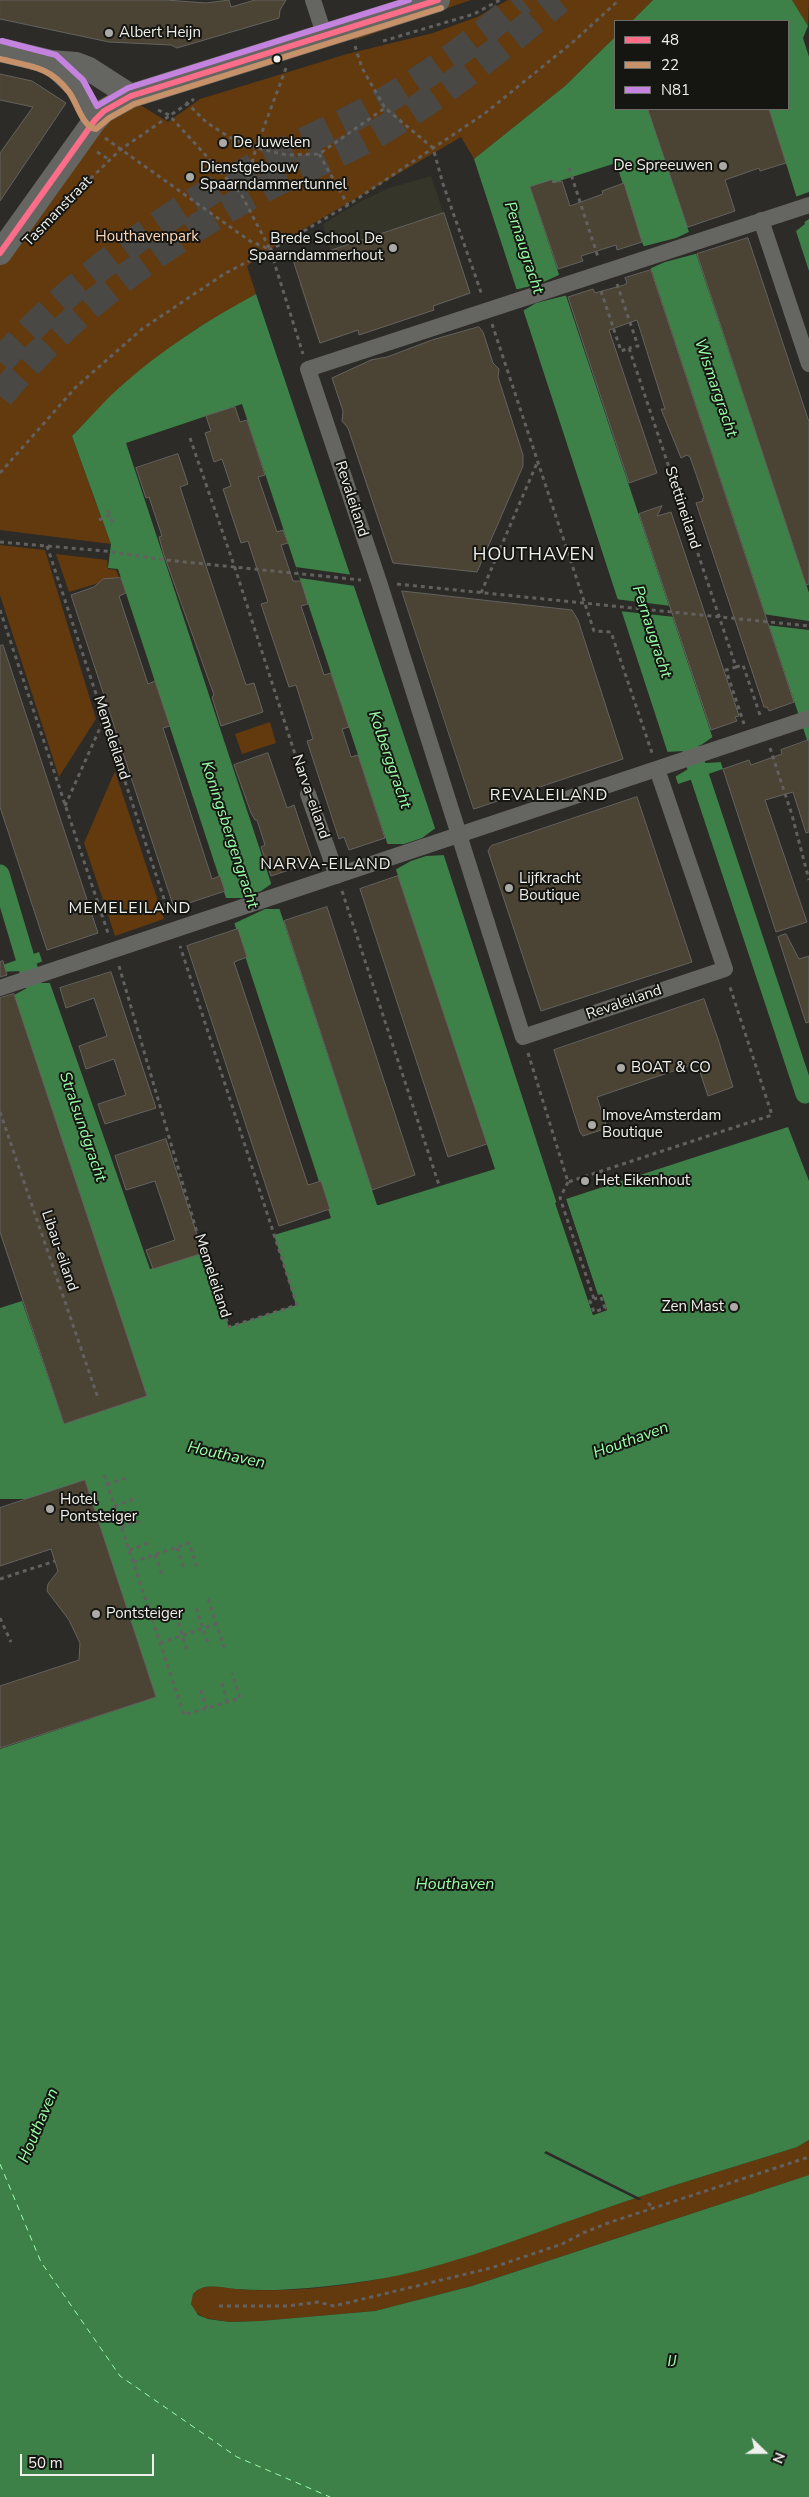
<!DOCTYPE html>
<style>
body{margin:0}
#map{position:relative;width:809px;height:2497px;overflow:hidden;background:#2c2b27;font-family:"Nunito Sans",sans-serif}
canvas{display:block}
.legend{position:absolute;left:614px;top:20px;width:175px;height:90px;box-sizing:border-box;background:#151512;border:1px solid #6c6c69;margin:0;padding:6px 9px;list-style:none;font-size:15px;color:#efefeb}
.legend li{display:flex;align-items:center;gap:10px;height:25px}
.legend b{width:25px;border:1px solid #6c6c69}
.north{position:absolute;left:739px;top:2427px;width:50px;height:50px;-webkit-text-stroke:4px #151512;paint-order:stroke;rotate:112deg;font-size:14px;font-weight:700;line-height:20px;text-align:center;color:#efefeb}
.north::after{content:'';display:block;margin:auto;width:18px;height:22px;background:#efefeb;clip-path:polygon(50% 0,100% 100%,50% 72%,0 100%)}
.scale{position:absolute;left:20px;top:2454px;width:134px;height:22px;box-sizing:border-box;border:2px solid #efefeb;border-top:0;padding-left:6px;font-size:15px;line-height:18px;white-space:nowrap;color:#efefeb;-webkit-text-stroke:4px #151512;paint-order:stroke}
</style>
<div id="map">
<canvas width="809" height="2497"></canvas>
<ul class="legend">
<li><b style="height:6px;background:#fb6d88"></b>48</li>
<li><b style="height:6px;background:#c7916a"></b>22</li>
<li><b style="height:6px;background:#c483df"></b>N81</li>
</ul>
<div class="north">N</div>
<div class="scale">50 m</div>
</div>
<script>
const g = document.querySelector('canvas').getContext('2d');
g.lineJoin = 'round';
function fill(path, color) { g.fillStyle = color; g.fill(path, 'evenodd'); }
function stroke(path, color, width, dash) { g.strokeStyle = color; g.lineWidth = width; g.lineCap = dash ? 'butt' : 'round'; g.setLineDash(dash || []); g.stroke(path); }
function write(font, color, halo, rows, align = 'center') {
  g.font = font + ' "Nunito Sans",sans-serif'; g.lineWidth = 4; g.setLineDash([]); g.textBaseline = 'middle'; g.strokeStyle = halo; g.fillStyle = color; for (const [text, x, y, turn = 0] of rows) {
    g.save(); g.translate(x, y); g.rotate((+turn || 0) * Math.PI / 180); g.textAlign = isNaN(turn) ? turn : align; if (halo) g.strokeText(text, 0, 0); g.fillText(text, 0, 0); g.restore();
  }
}
fill(new Path2D(`
 M431,176L471,294L319,344L299,284L337,272L323,224L361,201L389,188Z`), '#36352a');
fill(new Path2D(`
 M445,0H471L355,40L353,32Z
 M508,0H653L632,21H615V37L565,86L474,159L461,137L278,244L247,266L256,294L196,329L158,356L120,387L72,436L111,544L0,530V263L97,129L137,103L168,122L200,99L347,54L433,33L477,17Z
 M792,0H809L808,26Z
 M0,545L45,550L96,719L59,777L0,595Z
 M56,554L107,560L108,569L116,570L119,577L69,592Z
 M270,722L276,743L242,754L235,734Z
 M115,771L164,919L115,936L84,843Z
 M809,2140V2175L472,2286L375,2311L260,2321L230,2322L205,2318L195,2312L191,2304L193,2294C205,2282 221,2288 236,2289C276,2292 317,2289 356,2283C438,2271 514,2239 591,2213C659,2189 728,2169 797,2147Z`), '#63390e');
fill(new Path2D(`
 M653,0H792L808,26L803,38L809,57V271L796,231L805,224L769,109H788V21H632Z
 M615,37V109H648L809,593V746L616,163L553,183L552,180L530,187L723,769L678,784L474,159L565,86Z
 M256,294L433,822L593,1315L607,1310L602,1295L598,1296L566,1199L788,1127L809,1181V2140L797,2147C728,2169 659,2189 592,2213C513,2240 436,2273 353,2283C314,2288 275,2292 236,2289C221,2288 204,2282 193,2294L191,2304L198,2315L208,2319L230,2322L260,2321L375,2311L472,2286L809,2175V2497H0V1749L156,1697L85,1481L27,1499H0V1308L22,1301L64,1424L146,1395L0,966L39,952L150,1269L203,1253L229,1327L296,1305L274,1235L331,1218L121,578L118,569L108,568L111,544L72,436C88,420 103,402 120,387C161,350 208,320 256,294ZM242,404L495,1169L379,1205H377L126,443Z`), '#3d8149');
fill(new Path2D(`
 M809,192V219L803,223L795,197Z
 M691,231L699,253L665,262L649,269L641,247L676,238Z
 M561,274L568,295L536,303L521,312L514,290L539,284Z
 M296,567L353,575L355,586L300,578Z
 M615,599L671,606L675,617L619,611Z
 M763,614L809,621V630L766,625Z
 M714,736L723,762L706,763L690,768L673,778L665,752L684,751L701,745Z
 M437,827L446,855L426,856L411,861L393,871L385,844H404L422,838Z
 M274,882L283,909H265L233,924L225,898H243L261,891Z
 M45,960L53,983H42L27,988L7,999L0,972L20,971Z
 M566,1199L598,1295L602,1294L607,1310L593,1315L555,1203L557,1202L595,1312L604,1309L601,1298L596,1297L563,1200Z
 M546,2151L642,2199L638,2200L544,2153Z`), '#2c2b27');
stroke(new Path2D(`
 M692,753L805,1094
 M0,874L32,981`), '#3d8149', 19);
stroke(new Path2D(`
 M0,2164L41,2262L120,2376L237,2457L330,2497`), '#9afea7', 1, [6, 5]);
const building = new Path2D(`
 M0,0H166L206,3L229,0L231,7L255,0H286L280,10L279,18L177,48L171,45L109,42L0,19Z
 M0,74L32,81L66,103L0,201V153L33,107L0,100Z
 M648,109H769L786,163L760,171L759,168L725,180L735,211L688,227Z
 M552,180L553,183L562,181L570,206L603,194L602,191L624,183L642,242L617,250L616,245L581,256L583,261L558,269L530,187Z
 M444,213L470,293L433,306L434,310L359,335L358,330L320,343L294,263Z
 M748,238L809,422V584L806,585L697,254Z
 M651,270L794,702L769,711L767,707H764L696,503L703,501L702,499L704,498L697,477L690,457L687,455L681,458L661,409H665L637,320L609,330L657,473L629,483L568,297L593,289L595,293L624,285L627,283L625,278Z
 M479,327L483,332L493,363L499,369L498,377L523,455V466L477,572L393,563L348,428L342,421L343,411L332,378L371,360L387,357L432,340Z
 M235,407L240,422L247,420L265,475L258,477L277,532L283,530L288,543L281,545L293,581H301L308,604L301,606L324,675L331,673L349,727L342,729L351,757L358,755L385,838L349,850L344,837L339,839L307,741L313,739L296,685L289,687L261,604L268,602L248,541L241,543L223,489L231,486L222,459L214,462L205,433L211,431L206,416Z
 M178,454L188,484L180,487L208,572L246,685L254,683L263,712L221,726L212,697L214,695L164,555L159,537L162,536L149,497L146,498L136,468Z
 M662,506L657,516L671,512L739,716L735,717L737,721L711,730L639,514Z
 M121,578L126,593L119,596L148,684L155,681L170,726L163,728L212,879L220,876L225,891L174,908L71,595L94,587L103,579Z
 M402,591L572,610L578,620L623,759L474,809Z
 M3,645L98,933L47,950L0,807V646Z
 M809,740V832L806,833L793,792L765,800L807,922L776,932L723,769L749,760L751,765L782,754L781,750Z
 M268,753L287,808L294,805L313,862L271,876L261,847L265,845L257,820H255L251,813L234,765Z
 M637,797L692,962L541,1011L488,851L491,846Z
 M398,876L487,1144L448,1157L360,889Z
 M327,907L415,1175L372,1190L284,921Z
 M238,929L247,957L234,962L308,1185L321,1181L330,1209L279,1226L187,946Z
 M786,934L799,959L809,956V1022L806,1023L778,937Z
 M3,961L7,975L0,977V962Z
 M111,972L156,1108L105,1124L98,1104L126,1095L114,1059L86,1069L79,1046L107,1036L94,998L66,1008L60,988Z
 M14,994L147,1396L64,1424L0,1232V998Z
 M704,999L718,1039L733,1087L708,1096L697,1063L597,1097L607,1128L583,1136L580,1132L554,1050Z
 M166,1139L203,1253L153,1269L146,1250L175,1240L155,1181L126,1190L115,1156Z
 M85,1480L156,1697L0,1748V1686L79,1660L80,1643L69,1620L47,1591L48,1584L58,1571L51,1549L0,1566V1508Z`);
fill(building, '#4b4333');
stroke(building, '#646360', 1);
stroke(new Path2D(`
 M0,362C74,278 168,212 267,160C300,142 335,128 368,110C424,80 475,42 522,0
 M0,396C73,309 167,240 267,187C303,169 341,154 376,134C442,95 501,49 559,0`), '#494844', 28, [28, 14]);
stroke(new Path2D(`
 M383,41L474,14L500,0
 M355,46L362,68L385,108L433,148L443,184L482,295
 M286,68L256,148L287,155L319,154L385,108
 M186,102L206,122L229,137L256,148L245,188
 M158,110L169,115L241,194L270,249L303,354
 M105,138L250,241L269,249
 M97,152L110,160
 M319,154L348,205
 M569,168L598,257
 M56,212L120,150L194,99
 M617,284L638,346L629,348
 M601,291L621,351L629,348L736,667L726,670L744,724
 M492,324L594,631L611,632L652,753
 M190,438L235,568L303,779
 M0,473L76,387L142,329L224,274L285,242L348,205L484,114L573,42L619,0
 M108,510L110,515
 M99,520L110,515L112,522
 M0,542L105,551L166,560L361,580
 M47,546L169,914
 M397,584L809,626
 M481,593L537,463
 M0,610L109,936
 M736,667L743,665L761,718
 M770,748L792,815L809,880
 M65,806L104,719
 M342,891L439,1185
 M119,966L203,1253L229,1327L297,1305L180,946
 M528,1053L568,1182L772,1115L729,984
 M0,1112L98,1398
 M568,1182L560,1198L594,1299L590,1301L594,1312L605,1308L601,1297L594,1299
 M104,1475L184,1715L240,1698L232,1673
 M107,1484L130,1477
 M114,1506L137,1498
 M121,1527L144,1520
 M177,1548L184,1568
 M129,1550L151,1542
 M155,1555L162,1575
 M133,1562L189,1543L198,1570
 M0,1579L55,1561
 M208,1599L224,1647
 M196,1608L209,1646
 M176,1615L188,1653
 M0,1618L11,1642
 M160,1643L216,1624
 M222,1683L227,1702
 M201,1690L206,1708
 M648,2203L654,2209
 M219,2306H287L318,2302L334,2306L491,2268L562,2244L583,2233L608,2223L809,2157`), '#62615f', 3, [4, 4]);
stroke(new Path2D(`
 M313,0L325,37
 M761,220L809,364
 M657,769L725,969L523,1037L379,582L308,369L809,205
 M308,794L337,876
 M0,988L809,718`), '#656562', 16);
stroke(new Path2D(`
 M0,50L51,62L76,64L89,69L131,96
 M51,62L76,86L95,120
 M0,253L95,120L104,111L131,96L438,0`), '#656562', 24);
stroke(new Path2D(`
 M0,253L95,120L104,111L131,96L438,0`), '#fb6d88', 6);
stroke(new Path2D(`
 M0,59C29,66 50,66 69,92C77,102 82,127 96,129L109,118L134,104L441,8`), '#c7916a', 6);
stroke(new Path2D(`
 M2,41L56,55L83,80L97,106L128,88L409,0`), '#c483df', 6);
for (const [x, y, r, color] of [
 [109,33,5,"#abaaa6"],
 [277,59,4.5,"#efefeb"],
 [223,143,5,"#abaaa6"],
 [723,166,5,"#abaaa6"],
 [190,177,5,"#abaaa6"],
 [393,248,5,"#abaaa6"],
 [509,888,5,"#abaaa6"],
 [621,1068,5,"#abaaa6"],
 [592,1125,5,"#abaaa6"],
 [585,1181,5,"#abaaa6"],
 [734,1307,5,"#abaaa6"],
 [50,1509,5,"#abaaa6"],
 [96,1614,5,"#abaaa6"]
]) { const dot = new Path2D(); dot.arc(x, y, r, 0, 2 * Math.PI); g.fillStyle = color; g.fill(dot); stroke(dot, '#151512', 2); }
write('15px', '#efefeb', '#151512', [
 ["Albert Heijn",119,33],
 ["De Juwelen",233,143],
 ["De Spreeuwen",713,166,"right"],
 ["Dienstgebouw",200,168],
 ["Spaarndammertunnel",200,185],
 ["Brede School De",383,239,"right"],
 ["Spaarndammerhout",383,256,"right"],
 ["Lijfkracht",519,879],
 ["Boutique",519,896],
 ["BOAT & CO",631,1068],
 ["ImoveAmsterdam",602,1116],
 ["Boutique",602,1133],
 ["Het Eikenhout",595,1181],
 ["Zen Mast",724,1307,"right"],
 ["Hotel",60,1500],
 ["Pontsteiger",60,1517],
 ["Pontsteiger",106,1614]
], 'left');
write('15px', '#efefeb', '#151512', [
 ["Tasmanstraat",58,212,-46],
 ["Revaleiland",351,499,72],
 ["Stettineiland",682,508,72],
 ["Memeleiland",111,738,72],
 ["Narva-eiland",310,797,71],
 ["Revaleiland",624,1003,-19],
 ["Libau-eiland",59,1251,71],
 ["Memeleiland",212,1276,72]
]);
write('15px', '#fdd5b7', '#151512', [
 ["Houthavenpark",147,237]
]);
write('italic 16px', '#9afea7', '#151512', [
 ["Pernaugracht",523,248,72],
 ["Wismargracht",715,388,71],
 ["Pernaugracht",651,632,72],
 ["Kolberggracht",389,760,71],
 ["Koningsbergengracht",229,835,72],
 ["Stralsundgracht",82,1127,71],
 ["Houthaven",631,1441,-20],
 ["Houthaven",226,1456,12],
 ["Houthaven",455,1885],
 ["Houthaven",39,2126,-67],
 ["IJ",672,2362]
]);
g.letterSpacing = '1px';
write('16px', '#efefeb', '#151512', [
 ["REVALEILAND",549,796],
 ["NARVA-EILAND",326,865],
 ["MEMELEILAND",130,909]
]);
g.letterSpacing = '0px';
g.letterSpacing = '1px';
write('18px', '#efefeb', '#151512', [
 ["HOUTHAVEN",534,556]
]);
g.letterSpacing = '0px';
</script>
